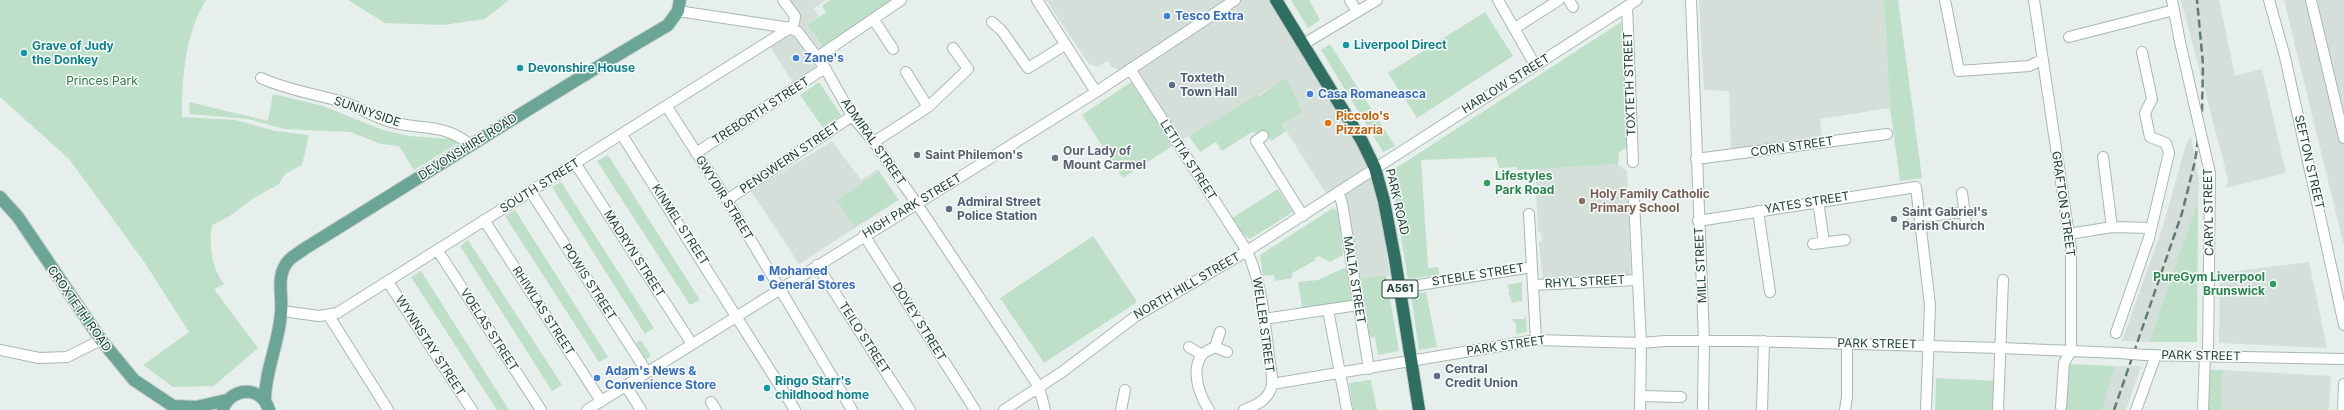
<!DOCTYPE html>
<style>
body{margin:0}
canvas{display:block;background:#e6efeb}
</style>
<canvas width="2344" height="410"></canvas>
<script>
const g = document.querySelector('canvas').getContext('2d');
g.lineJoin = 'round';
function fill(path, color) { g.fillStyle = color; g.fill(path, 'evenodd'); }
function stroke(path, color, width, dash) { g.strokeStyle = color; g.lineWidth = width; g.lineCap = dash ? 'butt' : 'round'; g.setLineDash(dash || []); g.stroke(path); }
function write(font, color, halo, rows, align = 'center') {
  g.font = font + ' Inter,sans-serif'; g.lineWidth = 3; g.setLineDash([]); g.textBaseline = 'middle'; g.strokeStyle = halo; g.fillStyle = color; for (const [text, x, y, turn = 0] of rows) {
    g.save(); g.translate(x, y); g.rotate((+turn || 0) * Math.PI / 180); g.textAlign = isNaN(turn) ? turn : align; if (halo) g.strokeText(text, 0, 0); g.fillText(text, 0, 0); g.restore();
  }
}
fill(new Path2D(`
 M789,0H826L814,8L819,16L807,25L822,47L815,68L793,83L770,46L798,14Z
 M1046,0H1270L1346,130L1350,132L1366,163L1375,185L1390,275L1358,280L1345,203L1325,192L1282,124L1303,111L1286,79L1180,141L1138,76L1111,67L1108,61L1097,67L1089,64Z
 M1699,0H1884L1890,108L1820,119L1822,138L1731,150L1729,91L1704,90Z
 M2181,0H2219L2235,76L2262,69L2286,173L2226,188L2228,179Z
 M2284,0H2344V246Z
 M2191,137L2199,182L2198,201L2149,342L2122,341L2164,223L2186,144Z
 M832,141L861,180L878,169L899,200L799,264L751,191Z
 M1618,164L1627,171L1631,276L1543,280L1539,242L1542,240L1541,233L1538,231L1535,168Z
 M2309,262L2327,348L2219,343L2220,273Z
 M2115,366H2141L2126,410H2102Z
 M2222,370L2331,376L2329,410H2221Z`), '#d4dfda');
fill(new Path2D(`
 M0,0H206C185,33 182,78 182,117L236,120L275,131L309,135L302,165L285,174L279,184L252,199L230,216L212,225C209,246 211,266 224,284L214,289L258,348L214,386L173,387L143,365L189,332L145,263L69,159L0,97Z
 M348,0H509L485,19L443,25L385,23Z
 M830,0H897L823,47L807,25L826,12L822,6Z
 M1291,0H1309L1320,20L1308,28Z
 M1884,0H1898L1922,178L1900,181L1890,108Z
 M1485,12L1513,56L1417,118L1388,73Z
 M1621,22L1623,62L1625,61L1628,147L1619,152L1618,164L1518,170L1517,167L1499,168L1496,157L1421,160L1428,268L1438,267L1439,275L1408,279L1390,172Z
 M1330,44L1395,146L1383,152L1321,50Z
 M1286,78L1303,112L1282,124L1286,131L1271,141L1266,133L1263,135L1252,132L1222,151L1216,142L1200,152L1189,136L1257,95L1259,96Z
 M819,82L841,115L823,128L800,95Z
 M1131,82L1172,146L1123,178L1082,115Z
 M273,94L323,106L383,130L409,136L451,139L458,143L414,170L399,146L381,144L350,132L284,129L248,119L190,114L189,102L268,121Z
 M608,155L700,300L690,305L597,161Z
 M879,172L898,200L855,227L837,200Z
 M561,182L654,328L645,334L552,187Z
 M1278,189L1293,212L1250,239L1244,235L1232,218Z
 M2198,201L2197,342H2149Z
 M1333,208L1338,211L1343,255L1330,262L1319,256L1315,258L1316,260L1292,273V278L1275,281L1274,275L1263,276L1260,255Z
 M515,210L608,357L599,362L505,216Z
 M1093,236L1137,302L1044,363L1000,298Z
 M468,240L562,385L552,391L460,246Z
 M1344,268L1347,269L1352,304L1303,312L1298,282L1318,280Z
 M421,271L509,410H497L411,277Z
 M1386,275L1399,351L1378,355L1375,337L1370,338L1361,279Z
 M1522,282V301L1510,303L1512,302L1508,292L1510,291L1507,285Z
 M1426,292L1437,347L1419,350L1411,295Z
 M1525,317H1526L1527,332L1516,334V324L1511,319H1525Z
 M641,340L651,356L646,359L636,343Z
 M2067,364L2115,366L2102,410H2066Z
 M2208,370H2222L2221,410H2208Z
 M1936,378L1999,381L1997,410H1935Z
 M1371,380L1377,410H1353L1349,383Z`), '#bfe0c8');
const minor = new Path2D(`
 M1037,0L1096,92
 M1350,0L1357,12
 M1498,0L1535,65
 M1569,0L1573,7
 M1691,0L1704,340L1703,410
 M1945,0L1959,71L2029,66L2042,60
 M2034,0L2071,249V351L2064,363L2061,407
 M2172,0L2180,42
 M2269,0L2285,57L2344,325
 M2311,0L2344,138
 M1627,6L1633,162
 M678,11L790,28L798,32L825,68L852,116L874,142L917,204L1039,387L1045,410
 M874,20L893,49
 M992,22L1002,31L1028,68L1065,45
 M1515,28L1559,0
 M2069,37L2174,10
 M1302,45L1377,0
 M816,58L901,0
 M1130,69L1247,251C1262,284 1265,321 1269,357C1270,365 1273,376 1272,384C1270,399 1257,405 1244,410
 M906,72L928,107
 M261,78C287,90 315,94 343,102C357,106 370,115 385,120C419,132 439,120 471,145
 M667,107L727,200L852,410
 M622,135L795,410
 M1263,136L1256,141L1303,216
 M874,142L928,107L968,69L953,48
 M696,153L825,68
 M2103,157L2112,227
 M1696,159L1887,134
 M575,163L692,344
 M531,192L647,372
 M1338,192L1342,203L1369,369
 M1962,193L1966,223
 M727,200L852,116
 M1634,201L1641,343L1640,410
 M1818,201L1824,242
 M1758,211L1770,292
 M1529,214L1536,340
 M1920,217L1964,212
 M484,220L601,401
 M1698,221L1916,187L1930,305L1926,410
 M2069,234L2112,227L2151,228
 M864,235L975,410
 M1813,244L1845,240
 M438,251L541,410
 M817,265L910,410
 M388,282L472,410
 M1533,285L1637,280
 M1400,288L1532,267
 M1328,310L1347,410
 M282,311L319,316L337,313L790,28L794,23L795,16L783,0
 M329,316L388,410
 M1264,319L1358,305
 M2116,333L2149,238L2169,153L2166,143L2150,137L2145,113L2152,99L2142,52
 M1189,347L1202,355
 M1215,347L1220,332
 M0,350L39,358L67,357L101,340
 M2145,355L2344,359
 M2208,356L2210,173
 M1272,384L1536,340L1641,343L1665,341H1747L2001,348L2119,353
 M626,386L641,410
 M1640,396L1681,397
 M711,402L716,410
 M587,410L1096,92L1235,0
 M1004,410L1062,372L1136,316L1247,251L1637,0
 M1121,410L1125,390
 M1209,410C1200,396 1190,371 1202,355C1204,352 1211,349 1215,347L1227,352
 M1762,410L1764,341
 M1845,410L1847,397V344
 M1998,410L2003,280
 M2136,410L2156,355
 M2203,410L2205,356
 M2343,410L2344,384`);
const major = new Path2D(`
 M0,197L18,217L101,340L134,380L173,406L196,407L227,400
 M265,400C265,370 279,343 281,313C283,297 276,279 286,264C289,258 299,253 304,249C426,174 545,97 668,25L678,11L680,0
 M223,408C233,386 262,386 269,410`);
const highway = new Path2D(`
 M1276,0L1362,141L1375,168L1384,201L1395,259L1419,410`);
stroke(minor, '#a8b8b2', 12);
stroke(major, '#c2cac8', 14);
stroke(highway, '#c2cac8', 14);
stroke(minor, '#fff', 10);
stroke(major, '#6aa596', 12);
stroke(highway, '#2f6f62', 12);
stroke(new Path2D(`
 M2114,410L2182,213L2195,161L2202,111L2203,64L2197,0`), '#5f7d75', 2.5, [8, 4]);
const minorBridge = new Path2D(`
 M2180,42L2210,173
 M2119,353L2145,355`);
stroke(minorBridge, '#a8b8b2', 12, []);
stroke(minorBridge, '#fff', 10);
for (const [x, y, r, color] of [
 [1167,16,4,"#3f7fe0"],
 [1346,45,4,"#0f9aa8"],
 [24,53,4,"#0f9aa8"],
 [796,58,4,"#3f7fe0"],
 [520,68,4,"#0f9aa8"],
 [1172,85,4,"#5c6f8a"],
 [1310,94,4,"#3f7fe0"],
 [1328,123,4,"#e8710a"],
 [917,155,4,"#6b7280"],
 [1055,158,4,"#6b7280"],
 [1487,183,4,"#2e9e5b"],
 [1582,201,4,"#8d6e63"],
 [949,209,4,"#5c6f8a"],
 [1894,219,4,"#6b7280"],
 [761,278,4,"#3f7fe0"],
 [2273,284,4,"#2e9e5b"],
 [1437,376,4,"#5c6f8a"],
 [597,378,4,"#3f7fe0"],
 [767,388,4,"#0f9aa8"]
]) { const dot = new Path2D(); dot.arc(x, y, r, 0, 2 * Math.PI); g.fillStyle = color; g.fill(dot); stroke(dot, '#f7fbf9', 1.5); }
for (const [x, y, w] of [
 [1400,289,36]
]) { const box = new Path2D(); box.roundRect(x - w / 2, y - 9, w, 18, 3); g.fillStyle = '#f7fbf9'; g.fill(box); stroke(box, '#24423a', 1); }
write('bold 11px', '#24423a', null, [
 ["A561",1400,289]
]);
write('bold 12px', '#366cbe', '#f7fbf9', [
 ["Tesco Extra",1175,16],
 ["Zane's",804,58],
 ["Casa Romaneasca",1318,94],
 ["Mohamed",769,271],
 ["General Stores",769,285],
 ["Adam's News &",605,371],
 ["Convenience Store",605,385]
], 'left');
write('bold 12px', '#0d838f', '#f7fbf9', [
 ["Liverpool Direct",1354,45],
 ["Grave of Judy",32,46],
 ["the Donkey",32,60],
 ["Devonshire House",528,68],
 ["Ringo Starr's",775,381],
 ["childhood home",775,395]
], 'left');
write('bold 12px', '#4e5e75', '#f7fbf9', [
 ["Toxteth",1180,78],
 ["Town Hall",1180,92],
 ["Admiral Street",957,202],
 ["Police Station",957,216],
 ["Central",1445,369],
 ["Credit Union",1445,383]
], 'left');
write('12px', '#2d7a4b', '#f7fbf9', [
 ["Princes Park",102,81]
]);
write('12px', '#24423a', '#f7fbf9', [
 ["HARLOW STREET",1506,84,-32],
 ["TOXTETH STREET",1630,84,-92],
 ["TREBORTH STREET",761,111,-33],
 ["SUNNYSIDE",367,112,19],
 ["ADMIRAL STREET",873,142,55],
 ["DEVONSHIRE ROAD",468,147,-32],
 ["CORN STREET",1792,147,-8],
 ["PENGWERN STREET",790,158,-34],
 ["LETITIA STREET",1188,160,57],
 ["SEFTON STREET",2309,162,77],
 ["SOUTH STREET",540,186,-32],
 ["GWYDIR STREET",724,198,58],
 ["PARK ROAD",1397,202,77],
 ["YATES STREET",1807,203,-9],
 ["GRAFTON STREET",2063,204,82],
 ["HIGH PARK STREET",912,206,-31],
 ["CARYL STREET",2209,212,-91],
 ["KINMEL STREET",680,225,57],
 ["MADRYN STREET",634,254,57],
 ["MILL STREET",1701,265,-93],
 ["STEBLE STREET",1478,275,-9],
 ["MALTA STREET",1354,280,81],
 ["POWIS STREET",589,282,57],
 ["RHYL STREET",1585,282,-3],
 ["NORTH HILL STREET",1187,286,-30],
 ["CROXTETH ROAD",79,309,55],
 ["RHIWLAS STREET",543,311,57],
 ["DOVEY STREET",919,322,58],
 ["WELLER STREET",1263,325,82],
 ["VOELAS STREET",489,330,57],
 ["TEILO STREET",864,338,57],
 ["PARK STREET",1877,344,1],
 ["WYNNSTAY STREET",430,346,57],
 ["PARK STREET",1506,346,-8],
 ["PARK STREET",2201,356,1]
]);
write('bold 12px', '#c56008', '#f7fbf9', [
 ["Piccolo's",1336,116],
 ["Pizzaria",1336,130]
], 'left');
write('bold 12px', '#5b616d', '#f7fbf9', [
 ["Our Lady of",1063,151],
 ["Mount Carmel",1063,165],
 ["Saint Philemon's",925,155],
 ["Saint Gabriel's",1902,212],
 ["Parish Church",1902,226]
], 'left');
write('bold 12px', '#27864d', '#f7fbf9', [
 ["Lifestyles",1495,176],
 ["Park Road",1495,190],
 ["PureGym Liverpool",2265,277,"right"],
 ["Brunswick",2265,291,"right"]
], 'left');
write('bold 12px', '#785e54', '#f7fbf9', [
 ["Holy Family Catholic",1590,194],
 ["Primary School",1590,208]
], 'left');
</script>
